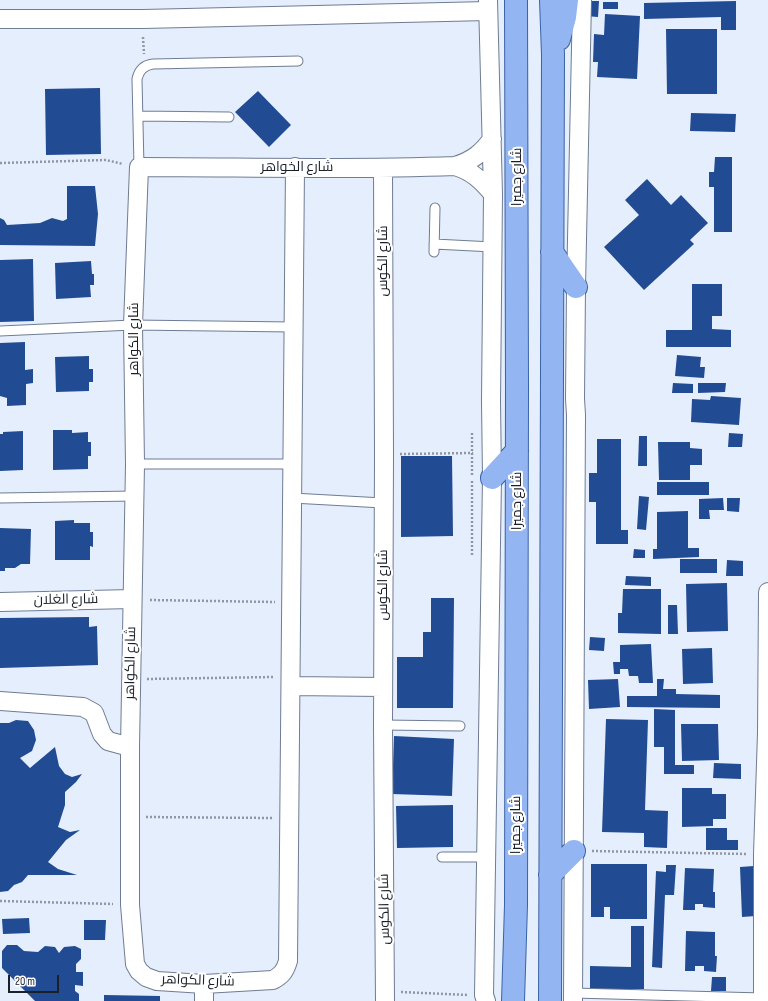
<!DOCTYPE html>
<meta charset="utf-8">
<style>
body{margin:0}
#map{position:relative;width:768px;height:1001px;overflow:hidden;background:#e5eefd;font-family:"Sofia Sans Condensed",sans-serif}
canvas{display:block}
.scale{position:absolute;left:8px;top:975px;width:51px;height:18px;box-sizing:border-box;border:2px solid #1a1f28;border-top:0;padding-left:5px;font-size:12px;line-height:14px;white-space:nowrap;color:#1a1f28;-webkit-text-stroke:3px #fff;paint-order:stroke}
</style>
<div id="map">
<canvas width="768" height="1001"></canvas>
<div class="scale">20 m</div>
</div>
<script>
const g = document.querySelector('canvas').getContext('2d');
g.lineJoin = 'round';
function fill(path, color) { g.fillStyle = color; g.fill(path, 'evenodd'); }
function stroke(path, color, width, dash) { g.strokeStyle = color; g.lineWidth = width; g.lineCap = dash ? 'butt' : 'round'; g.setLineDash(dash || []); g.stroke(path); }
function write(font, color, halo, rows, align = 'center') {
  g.font = font + ' "Sofia Sans Condensed",Cairo,sans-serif'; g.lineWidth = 4; g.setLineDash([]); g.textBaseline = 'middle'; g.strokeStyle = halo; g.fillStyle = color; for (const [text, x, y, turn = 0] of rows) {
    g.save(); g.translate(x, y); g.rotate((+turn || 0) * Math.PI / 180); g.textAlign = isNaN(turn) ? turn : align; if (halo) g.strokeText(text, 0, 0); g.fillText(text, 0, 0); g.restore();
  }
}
fill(new Path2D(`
 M586,1H599L598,17L585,16Z
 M736,1V30H721V17L644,19V3Z
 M603,2H618V9H603Z
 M605,14L640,16L637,79L597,77L598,62H593L594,34L604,35Z
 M666,29H717V94H667Z
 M100,88L101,154L46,155L45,89Z
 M258,91L291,125L269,147L235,112Z
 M691,113L736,114L735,132L690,131Z
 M715,157H732V232H714V187H709V172H714Z
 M647,179L671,205L681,195L708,223L690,240L694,244L644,290L604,247L639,215L625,200Z
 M67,186H95L98,214L95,246L0,245V218L4,220L7,225L40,223L52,218L63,221L67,219Z
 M33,259L34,321L0,322V260Z
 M91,261L92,274H94V285H90L91,297L56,299L55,263Z
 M692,284H722V316H712V329L731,330V347H666V330H692Z
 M25,342V370L33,369V383L26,384V405L7,406V398L0,396V343Z
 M677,355L701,357L700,367H705L704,378L675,376Z
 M89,356V369H93V382H89V391L56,392L55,357Z
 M673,383L693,384V393H672Z
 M698,383H726L725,392L698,393Z
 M711,396L741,398L739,425L691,422L692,399L710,400Z
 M53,430H72V433L88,432V442H91V456H88V469L53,470Z
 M23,431V470L0,471V434H3V432Z
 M729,433L743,434L742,447H728Z
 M639,436H647V466H638Z
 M597,439H621V530H628V544H596V502H589V473H597Z
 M658,442H690V448L702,449V465H690V480H659Z
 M401,456H452L453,536L401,537Z
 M657,482H709V495H657Z
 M639,496L649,497L646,530L637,529Z
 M723,498L724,510H709L710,519H699V499Z
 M727,498H740L739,512L727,511Z
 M688,511V548H699V557L653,559V549H657V512Z
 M74,520V523H90V532H93V547L90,546V560H55V521Z
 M0,528L31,529L30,564H21L15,568H5V571H0Z
 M634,549L645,550V558H633Z
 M680,559H717V573H680Z
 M727,560L743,561V576H726Z
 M626,576L651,577V586L625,585Z
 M727,583L728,631L687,632L686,584Z
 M623,589H661V634L618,633V613H622Z
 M431,598H454L453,708H397V657H423V632H431Z
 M668,605H677L678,634H668Z
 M89,617V627L97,626L98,665L0,668V618Z
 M590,637L605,638L604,651L589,650Z
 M651,644L653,683H639L638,676H629L628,669H620V674H614L613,662H620V645Z
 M712,648L713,683L683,684L682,649Z
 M618,679L620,707L589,709L588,680Z
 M657,679H664L663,689H676V694L720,695V708L627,707V696H657Z
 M654,709L675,710V765H694V774H664V747H654Z
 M606,719L648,720L645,810L668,811L667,848L644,847V833L602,832Z
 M16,720L28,721L34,730L36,740L32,751L20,758L30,768L55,747L59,766L65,774L72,777L82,774L76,782L65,792V805L58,827L70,832L80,830L66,840L48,862L58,869L77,875H28L22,882L14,885L8,891L0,892V723H9Z
 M681,724H718L719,760L682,761Z
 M394,736L454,739L452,796L392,794Z
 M714,763L741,764V779L713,778Z
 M682,788H712V794H726V819H713V826L682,827Z
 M453,805V847L397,848L396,806Z
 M706,828H727V840H738V850H706Z
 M591,864H647V919H610V907H604V917H591Z
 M666,865H676L674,895H665L662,968L652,967L656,871L666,872Z
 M754,866L756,916L742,917L740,867Z
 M685,868L714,869L713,892H715V908L703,907V904H695V910H683Z
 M29,918L30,933L3,934L2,919Z
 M84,920H106L105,940H84Z
 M631,926H644V989H590V966L631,967Z
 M686,931L715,932V956H717L716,972L704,971V966H695V971H685Z
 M7,945H17L24,951L38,952L45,946L55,947L59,953L64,947L75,946L81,949V959L76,964V972H83V986L75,985V991L79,994V1001H35L2,968V951Z
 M712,977H726V991H711Z
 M104,995L160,996V1001H104Z`), '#214b93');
const lane = new Path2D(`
 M138,116L229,117
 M139,167L137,79C139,70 144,65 153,64L298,61
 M434,244L493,247
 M434,252L435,208
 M0,331L133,325L293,327
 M135,464H292
 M0,498L135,496
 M292,498L383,503
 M383,725L460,726
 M442,857H486
 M573,993L763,998`);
const street = new Path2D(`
 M0,19H143L488,11
 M455,166C472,171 482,181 493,194
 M295,167L288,961C285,971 282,975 273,980L204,984L157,981L146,977L139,971L135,964L130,905V747L135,464L133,325L139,167C244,167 350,170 455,166C472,161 482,153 492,139
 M383,168L384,455L383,725L385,1001
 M0,602L132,599
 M291,686L383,687
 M0,701L83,707L94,713L102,734L108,741L130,747
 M204,1001V984
 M486,1001L484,995L492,478L491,401L493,194L488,0
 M573,1001L576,415L575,399L576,287L582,0
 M763,1001V854L767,733L768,592`);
const primary = new Path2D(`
 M559,39L565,17L567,0
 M552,252L576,287
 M492,478L517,451
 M550,875L574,851
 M513,1001L516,905L517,388L516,0
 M550,1001L553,55L551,0`);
stroke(lane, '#6f7c92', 11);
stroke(street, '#6f7c92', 20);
stroke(primary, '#3a62a6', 24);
stroke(new Path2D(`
 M143,37L144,54
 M0,163L106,160L123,164
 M400,454L473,453
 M472,475V432
 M472,555V480
 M150,600L275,602
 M147,679L274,677
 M146,817L273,818
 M592,851L747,854
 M0,901L113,904
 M401,992L468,995`), '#9097a3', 2.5, [2, 2]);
stroke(lane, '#fff', 9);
stroke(street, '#fff', 18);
stroke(primary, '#93b6f2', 22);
write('14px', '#1a1f28', '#fff', [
 ["شارع الخواهر",297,167],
 ["شارع جميرا",517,177,-90],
 ["شارع الكوس",383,261,-90],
 ["شارع الكواهر",134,339,-90],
 ["شارع جميرا",517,501,-90],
 ["شارع الكوس",383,585,-90],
 ["شارع الغلان",66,600,-1],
 ["شارع الكواهر",131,663,-89],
 ["شارع جميرا",516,825,-90],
 ["شارع الكوس",385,909,-91],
 ["شارع الكواهر",198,981,2]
]);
</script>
